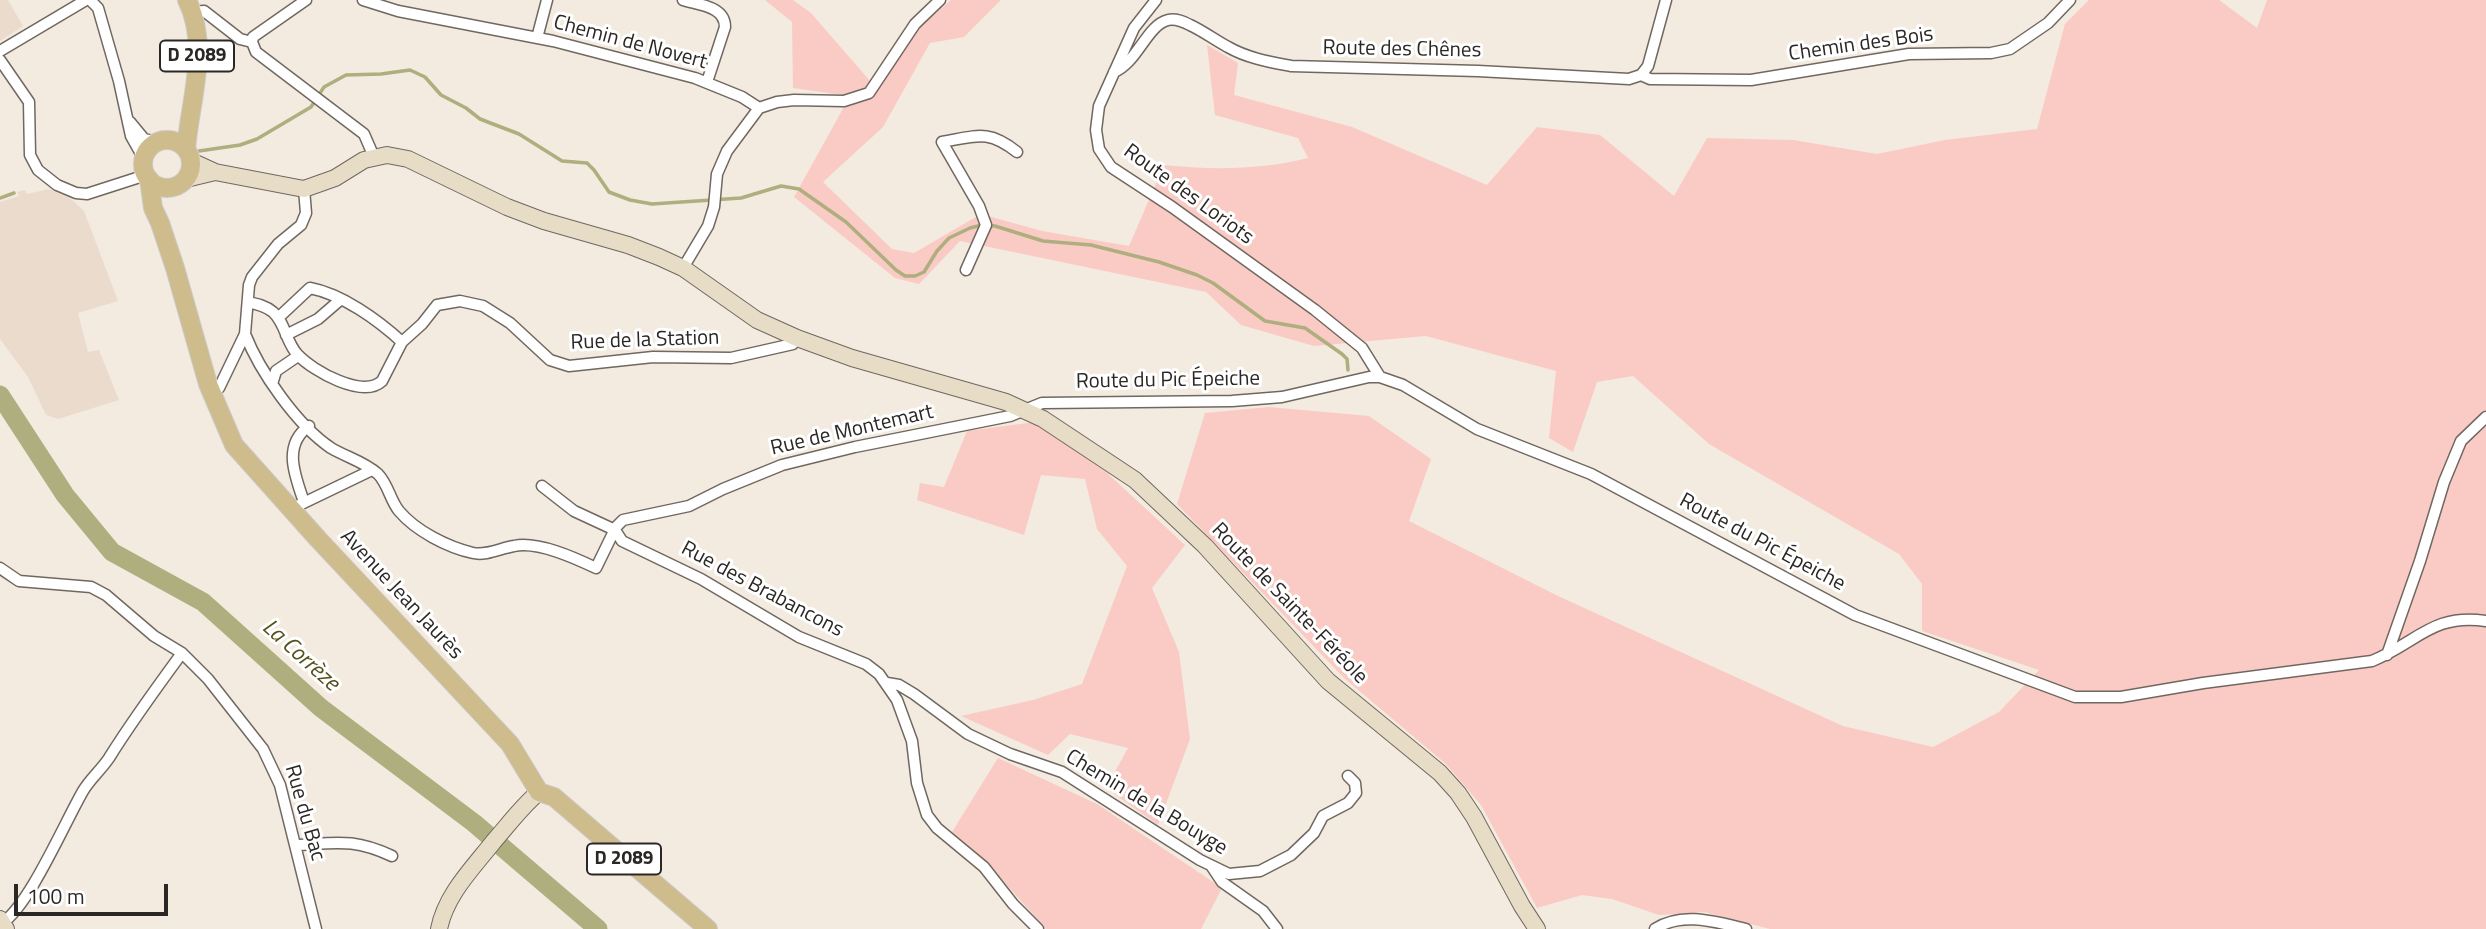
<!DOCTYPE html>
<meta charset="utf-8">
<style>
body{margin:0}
#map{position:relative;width:2486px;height:929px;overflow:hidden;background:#f3eae0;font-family:"Titillium Web",sans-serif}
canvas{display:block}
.scale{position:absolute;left:14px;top:884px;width:154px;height:32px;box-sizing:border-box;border:4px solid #2b2724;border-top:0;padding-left:9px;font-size:21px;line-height:24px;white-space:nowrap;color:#2b2724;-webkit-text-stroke:5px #fff;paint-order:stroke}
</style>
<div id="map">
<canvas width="2486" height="929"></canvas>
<div class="scale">100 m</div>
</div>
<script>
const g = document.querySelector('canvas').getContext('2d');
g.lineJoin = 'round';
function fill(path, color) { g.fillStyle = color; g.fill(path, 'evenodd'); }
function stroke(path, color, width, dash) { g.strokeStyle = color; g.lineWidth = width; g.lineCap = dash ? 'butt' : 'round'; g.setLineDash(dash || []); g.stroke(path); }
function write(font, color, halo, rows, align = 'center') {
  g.font = font + ' "Titillium Web",sans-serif'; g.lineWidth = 6; g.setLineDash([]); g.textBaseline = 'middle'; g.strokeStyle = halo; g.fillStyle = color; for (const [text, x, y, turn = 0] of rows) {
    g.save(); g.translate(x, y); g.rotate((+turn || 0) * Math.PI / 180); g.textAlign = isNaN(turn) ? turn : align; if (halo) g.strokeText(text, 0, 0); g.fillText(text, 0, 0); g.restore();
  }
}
fill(new Path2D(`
 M0,0H8L23,26L0,41Z
 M49,189L70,198L84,211L118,301L78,313L88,352L99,350L119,400L58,419L46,415L28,377L0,339V202L19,196L17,192L25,190L27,194Z`), '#eadbcd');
fill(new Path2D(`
 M765,0H793L811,13L877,89L919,28L951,0H1001L964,37L930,43L883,127L823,182L892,249L914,253L981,214L1042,231L1129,246L1164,165C1212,170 1261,170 1308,158L1298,138L1215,115L1207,45L1238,63L1234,95L1352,127L1487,185L1537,127L1600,135L1674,196L1707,138L1793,140L1877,154L1945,140L2037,129L2065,24L2089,0H2219L2257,28L2267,0H2486V929H1770L1704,912L1659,915L1612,899L1582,895L1537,908L1481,805L1446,764L1344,678L1177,504L1205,413L1269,407L1369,416L1431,459L1409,521L1558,596L1843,726L1933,747L1999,712L2039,670L1922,631V584L1899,554L1709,444L1633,376L1597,382L1573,452L1549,438L1556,371L1426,336L1314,346L1241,325L1206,292L960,241L919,284L895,278L794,197L850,96L793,88L792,22Z
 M1035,422L1106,472L1185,545L1152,588L1179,652L1190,739L1158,825L1106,788L1128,748L1070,734L1048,755L961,716L1033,700L1082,684L1127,566L1097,529L1085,479L1041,475L1024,535L917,500L920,483L944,487L967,431Z
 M998,758L1097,804L1222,888L1201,929H1046L989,865L952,832Z`), '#facbc4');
stroke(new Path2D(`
 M199,151L240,145L257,139L311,107L324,87L346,75L381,74L410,70L425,77L441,95L466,108L480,119L519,134L562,161L587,163L594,170L609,192L630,200L652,204L741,198L781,186L799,189L846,222L896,270L905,276H915L924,272L937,251L949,238L970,228L982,225L995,226L1043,241L1091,245L1159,262L1197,275L1213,283L1265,321L1305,328L1342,354L1347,359L1348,370
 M0,198L14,193`), '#aeae7e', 3.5);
stroke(new Path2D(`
 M0,395L65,495L112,552L203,602L321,708L474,823L598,929`), '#aeae7e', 19);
const street = new Path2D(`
 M90,0L98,8L119,81L131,136L144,159
 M363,0L398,11L553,41L695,78L742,97L759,108
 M683,0C699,5 725,6 725,27L707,82
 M1156,0L1134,28L1099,106L1096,130L1099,149L1111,167L1172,207L1315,310L1362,348L1380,377
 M193,12L204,11L240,39L252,42
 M537,38L547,0
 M252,42L256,52L364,134L374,157
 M252,42L253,37L306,0
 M0,51L86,0
 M0,60L29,102L30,155L38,170L57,185L76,193L87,194L146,175
 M1114,72C1137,63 1147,25 1168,20C1176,18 1184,22 1190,25C1203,31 1215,40 1228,47C1247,58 1270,62 1291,66L1478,71L1629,79L1641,75L1648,66L1666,0
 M1641,75L1650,79L1751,80L1909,54L1991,53L2010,49L2048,23L2070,0
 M130,122L144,139L158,142
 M683,268L708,226L714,207L717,174L727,151L759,108L777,102L794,100L844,101L869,93L915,24L940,0
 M966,270L986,225L979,206L942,142C977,136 988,129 1017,152
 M248,302C257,304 266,306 273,312C286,324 286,343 298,355C313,371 363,399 382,381L402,342L422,324L437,305L460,301L483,306L510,323L550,360L569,366L653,357L731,358L793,344L797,338
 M278,318L310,288C342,294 378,320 402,342
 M245,334C260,372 297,425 331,448C346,457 365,462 378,474C388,484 390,500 399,511C416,531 447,547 473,553C486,556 501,548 514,546C538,541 575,558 596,568L616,527L623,520L689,506L723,489L782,465L855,447L1010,416L1042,403L1232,401L1282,397L1369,377H1380L1403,385L1477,429L1591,474L1855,615L2075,697H2121L2203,683L2372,661C2417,643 2432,613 2486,621
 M286,335L318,319L340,300
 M272,384L276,371L298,356
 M210,392L219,388L245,334L249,285L252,277L278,244L301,225L306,213L304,189
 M542,486L574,511L615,530L622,541L701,579L799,637L866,664L879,674L897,700L912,741L917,783L927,815L937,828L984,867L1013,904L1038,929
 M304,502C295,476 282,445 309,426
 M291,509L372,470
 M0,568L19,581L91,587L106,595L154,636L182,653L208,679L263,749L280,785L316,929
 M2387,655L2420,561L2444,482L2461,441L2486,417
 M887,683L899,685L914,694L968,734L1010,754L1062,772L1200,860L1229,874L1260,871L1291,855L1314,833L1323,816L1348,803L1356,793L1355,783L1348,776
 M296,845C337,843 353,838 392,856
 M1212,867L1222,882L1263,911L1277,929
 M2,923C29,906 65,822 83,791C90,779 101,770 109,758C132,721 157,687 182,653
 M1655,929C1682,911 1716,922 1746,929`);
const secondary = new Path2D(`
 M191,161L215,172L304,189L335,178L364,160L387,155L408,159L507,207L544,221L628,245L659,257L683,268L757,320L797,338L852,358L1006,402L1043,419L1135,480L1205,546L1328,681L1440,773L1458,793L1474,817L1522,906L1537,929
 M186,179L215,172
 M0,919L6,929
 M439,929C446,894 473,868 494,841C509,824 522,806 539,792`);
const primary = new Path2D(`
 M143 164a24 24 0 1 1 48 0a24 24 0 1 1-48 0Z
 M186,149C190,101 210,46 187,0
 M149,179L153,208L160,223L175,268L208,384L234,445L318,539L510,744L539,792L554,797L708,929`);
stroke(street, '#706860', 13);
stroke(secondary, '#706860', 18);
stroke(primary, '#cccbca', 20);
stroke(street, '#fff', 10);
stroke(secondary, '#e7ddc6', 16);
stroke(primary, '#cebc8d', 18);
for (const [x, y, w] of [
 [197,56,74],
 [624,859,74]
]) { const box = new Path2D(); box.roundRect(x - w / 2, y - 15.5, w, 31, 5); g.fillStyle = '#fff'; g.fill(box); stroke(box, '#2b2724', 2); }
write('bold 19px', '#2b2724', null, [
 ["D 2089",197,56],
 ["D 2089",624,859]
]);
write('21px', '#2b2724', '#fff', [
 ["Chemin de Novert",630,43,15],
 ["Chemin des Bois",1861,45,-8],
 ["Route des Chênes",1402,50,1],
 ["Route des Loriots",1188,195,36],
 ["Rue de la Station",645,341,-2],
 ["Route du Pic Épeiche",1168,381,-1],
 ["Rue de Montemart",852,431,-13],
 ["Route du Pic Épeiche",1762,543,28],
 ["Rue des Brabancons",762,590,28],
 ["Avenue Jean Jaurès",401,595,47],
 ["Route de Sainte-Féréole",1289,604,46],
 ["Chemin de la Bouyge",1146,803,31],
 ["Rue du Bac",304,813,74]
]);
write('italic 23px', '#54521b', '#fff', [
 ["La Corrèze",300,656,42]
]);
</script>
